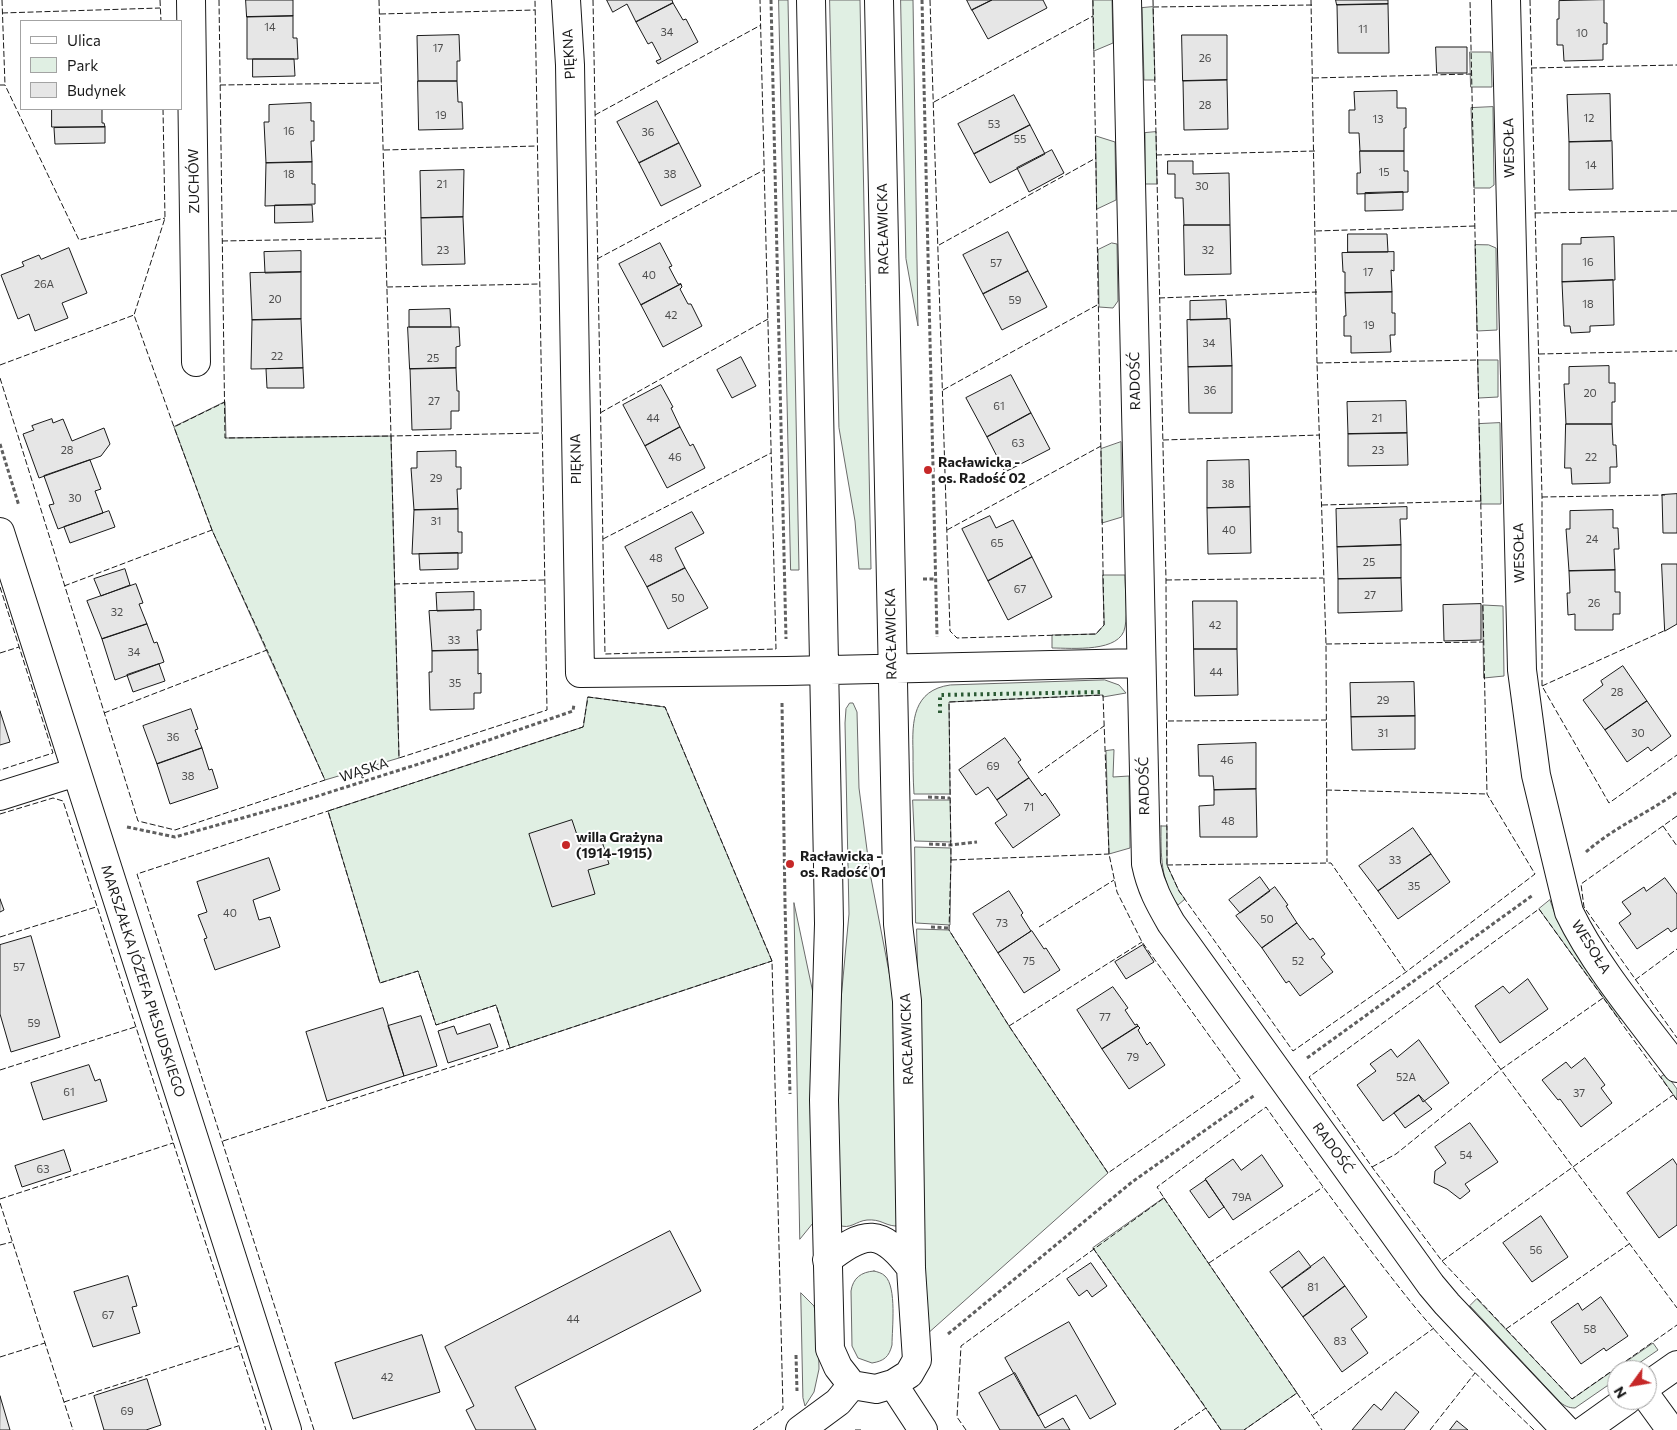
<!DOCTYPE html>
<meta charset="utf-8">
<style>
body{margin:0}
#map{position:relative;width:1677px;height:1430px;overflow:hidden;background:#fff;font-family:Commissioner,sans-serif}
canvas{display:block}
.legend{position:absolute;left:20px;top:20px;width:162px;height:90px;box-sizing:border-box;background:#fff;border:1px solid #a3a3a3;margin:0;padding:6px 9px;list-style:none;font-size:15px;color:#1a1a1a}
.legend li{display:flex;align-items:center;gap:10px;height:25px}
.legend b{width:25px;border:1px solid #a3a3a3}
.north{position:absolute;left:1607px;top:1360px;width:50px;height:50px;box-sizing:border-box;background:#fff;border:1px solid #a3a3a3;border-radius:50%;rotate:238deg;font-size:14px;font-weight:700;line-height:20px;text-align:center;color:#1a1a1a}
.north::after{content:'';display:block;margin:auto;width:18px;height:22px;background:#c62828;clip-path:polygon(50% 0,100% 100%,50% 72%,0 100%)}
</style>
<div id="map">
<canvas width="1677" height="1430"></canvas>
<ul class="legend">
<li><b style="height:6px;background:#fff"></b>Ulica</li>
<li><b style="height:14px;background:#e0efe3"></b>Park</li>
<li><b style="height:14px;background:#e6e6e6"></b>Budynek</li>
</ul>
<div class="north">N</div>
</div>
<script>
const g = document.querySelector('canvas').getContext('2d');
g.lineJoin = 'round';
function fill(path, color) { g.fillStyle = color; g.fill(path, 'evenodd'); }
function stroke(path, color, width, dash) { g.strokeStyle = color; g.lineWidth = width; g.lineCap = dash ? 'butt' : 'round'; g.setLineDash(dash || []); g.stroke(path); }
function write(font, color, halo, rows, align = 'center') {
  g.font = font + ' Commissioner,sans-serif'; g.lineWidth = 4; g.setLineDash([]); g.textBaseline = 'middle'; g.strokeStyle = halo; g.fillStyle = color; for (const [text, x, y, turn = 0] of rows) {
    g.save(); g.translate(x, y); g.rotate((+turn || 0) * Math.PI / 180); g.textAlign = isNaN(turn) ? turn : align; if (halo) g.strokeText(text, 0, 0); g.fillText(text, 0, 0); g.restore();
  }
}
const green = new Path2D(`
 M779,0H788L799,570H791Z
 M830,0H860L871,569H859L855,521L839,428Z
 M901,0H913L918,326L906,259Z
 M1093,0H1112L1113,43L1094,51Z
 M1153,7L1155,80H1144L1142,8Z
 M1470,52H1491L1492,87H1471Z
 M1493,107L1494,185L1490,188H1474L1471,108Z
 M1156,132L1157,184H1145V133Z
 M1096,136L1115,142L1116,200L1097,209Z
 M1112,243L1117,244L1118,301L1113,308L1099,307L1098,250Z
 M1489,245L1496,248L1497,330L1477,331L1475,245Z
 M1478,360H1498V397L1479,398Z
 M225,402L226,438L391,436L399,758L325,780L212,530L174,427Z
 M1500,423L1501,504H1481L1479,424Z
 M1121,442L1122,517L1102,523L1101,449Z
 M1103,575H1125C1125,591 1128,612 1125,627C1121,653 1072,648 1052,648V635L1096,634L1104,625Z
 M1483,605L1503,606L1504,676L1484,678Z
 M1105,680L1119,685L1126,693L1103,697L1102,695L949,702L950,794H914C913,779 913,765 913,751C912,721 913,690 950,685Z
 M588,697L665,707L772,961L510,1048L496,1005L436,1025L418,971L380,983L328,811L583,727Z
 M850,703H853L857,712L859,788L870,873L899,1024V1225L895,1226C884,1225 881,1219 867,1220C856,1221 850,1230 839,1225L834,1074L849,914L845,723L846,709Z
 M1114,750L1113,777L1129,776L1130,848L1109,854L1106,751Z
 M913,800H950L951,842L915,841Z
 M1161,826H1167V865L1179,891L1185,899L1178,905C1160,881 1161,855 1161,826Z
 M915,847L951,848L950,925L916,923Z
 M1550,900L1555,914L1623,1017L1619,1019L1539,909Z
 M794,903L813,993L816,1204L813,1223L800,1239Z
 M917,929L949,930L1009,1026L1108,1173L926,1335Z
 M1666,1074L1677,1089V1100L1661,1077Z
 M1164,1198L1297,1393L1244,1430H1221L1093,1248Z
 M874,1271C878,1272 882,1273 885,1276C897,1287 892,1329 892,1345C889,1357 884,1361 872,1363L858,1358L852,1346L851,1291C853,1278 861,1272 874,1271Z
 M801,1293L814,1306L818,1325L819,1369L814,1392L805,1406L803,1398Z
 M1477,1299L1572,1399L1653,1343L1658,1350L1629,1370H1617V1379L1575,1408C1569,1408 1564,1406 1559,1401L1470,1306Z`);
fill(green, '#e0efe3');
stroke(green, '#6a6a6a', 1);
const building = new Path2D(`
 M246,0H293V16L247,17Z
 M607,0H672L673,3L636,22L627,4L613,12Z
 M967,0H992L972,10Z
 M992,0H1043L1047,8L988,39L972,10Z
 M1336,0H1388V4L1337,5Z
 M1604,0V23H1607V44H1603V60L1564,61L1563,45H1557V19H1559V1Z
 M673,3L683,20L686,19L698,42L658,64L656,61L661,59L652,42L648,44L636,22Z
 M1388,4L1389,53H1338L1337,5Z
 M293,16V38H297L298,59H247V17Z
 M459,35L460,61H457V81H418L417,36Z
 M1182,35H1227V80L1183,81Z
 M1436,47H1467V73H1437Z
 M253,59H294L295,76L253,77Z
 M1227,80L1228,129L1184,130L1183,81Z
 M418,81H457L458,102H462L463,129L419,130Z
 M1397,91V108H1406V128H1404V151H1360L1359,133H1349V110H1355L1354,92Z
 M1610,94L1611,141L1569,142L1567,95Z
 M1014,95L1030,125L974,154L958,124Z
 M657,101L679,143L639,163L617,122Z
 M311,103V121H314V141H311L312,162L266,163L264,122H269V105Z
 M52,109H102V123H104L105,127H52Z
 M1030,125L1045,154L990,183L974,154Z
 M105,127V143L55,144L54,128Z
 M1612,141L1613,189L1569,190V142Z
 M679,143L701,186L661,206L639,163Z
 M1052,150L1064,173L1029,192L1017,168Z
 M1360,151H1404V171H1408V192L1357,194V173H1360Z
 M1168,161H1193V174L1229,173L1230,225H1184L1183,198H1175V174H1168Z
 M312,162V184H315V204L265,206L266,163Z
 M464,170L463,217L421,218L420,171Z
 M1403,192V210L1365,211V193Z
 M275,205H312L313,222L275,223Z
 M463,217L465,264L422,265L421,218Z
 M1184,225H1230L1231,274L1185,275Z
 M1008,232L1028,271L983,294L963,255Z
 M1348,234H1387L1388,252H1348Z
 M1614,237L1615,280L1562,282V244H1581V238Z
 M660,243L672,266L669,267L678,284H681L641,305L619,264Z
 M69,248L87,293L62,303L68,318L35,331L29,314L18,319L1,275L24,266L22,262L39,255L41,259Z
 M301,251V272L265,273L264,252Z
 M1394,252V271L1391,270L1392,292L1345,293V272H1343L1342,253Z
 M1028,271L1047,307L1002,330L983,294Z
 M301,272V319L252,320L250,273Z
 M1613,280L1614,325L1590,326V332L1571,333L1570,326H1564L1562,282Z
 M681,284L682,287L680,289L688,304H691L702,326L663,347L641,305Z
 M1392,292V313H1395V335H1390L1391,352L1351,353V336H1344V316H1346L1345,293Z
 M1226,300L1227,319L1190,320V301Z
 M450,309L451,327H409V310Z
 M301,319L303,368L251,369L252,320Z
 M1230,319L1232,366L1188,367L1187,320Z
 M408,327H459L460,346L456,347V368L410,369Z
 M741,357L756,386L732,398L717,370Z
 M1232,366V413H1189L1188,367Z
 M1609,366V383H1615V402H1612V424H1566L1564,384H1569V367Z
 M303,368L304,388H267L266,369Z
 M456,368L457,391H459V411H451V429L412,430L410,369Z
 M1011,375L1031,413L987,437L966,398Z
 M661,385L673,407L671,408L680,427L645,446L623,405Z
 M1406,401L1407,433L1348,434L1347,402Z
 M1031,413L1050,449L1005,472L987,437Z
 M52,419L53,423L63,419L72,441L104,428L110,444L101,456L39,478L23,434L34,430L32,426Z
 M1566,424H1612L1613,445H1616L1617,467H1610V483L1572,484L1571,468H1565Z
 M680,427L690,446L693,444L705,468L667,488L645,446Z
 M1407,433L1408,465L1348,466V434Z
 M456,451V467H461V489H457L458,509L414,510L411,468H417V452Z
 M90,460L101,489L95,491L103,513L58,529L49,505L54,504L44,476Z
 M1249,460L1250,507L1207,508V461Z
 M1677,494V533H1663L1662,495Z
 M1250,507L1251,553L1208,554L1207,508Z
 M1407,507V519H1400L1401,545L1337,547L1336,509Z
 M458,509V532H462V553L412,554L414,510Z
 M1613,510V528H1618L1619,549H1614L1615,570L1569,571L1566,529H1570V511Z
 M109,511L115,527L70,543L64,527Z
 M692,512L704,533L675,548L685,568L647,587L625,547Z
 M990,516L996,528L1013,520L1032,557L988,581L962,529Z
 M1401,545V578L1338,579L1337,547Z
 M458,553V569L420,570L419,554Z
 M1032,557L1052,597L1008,620L988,581Z
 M1662,564H1677V624L1665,631Z
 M685,568L708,608L668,629L647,587Z
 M125,569L130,585L101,596L94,579Z
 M1615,570V592H1620V614H1613V630H1575V614L1568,615L1567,593H1570L1569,571Z
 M1401,578L1402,611L1338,613V579Z
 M136,584L143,603L139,604L147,624L102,639L87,601Z
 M474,592V610L437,611L436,593Z
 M1193,601H1237V649H1194Z
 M1481,604V640L1444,641L1443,605Z
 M481,610V630H477L478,650L432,651L429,611Z
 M147,624L154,643L157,642L164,662L115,680L102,639Z
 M1194,649H1237L1238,695L1195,696Z
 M478,650V674L481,673V693H474V709L430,710L429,672H432V651Z
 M159,664L165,681L133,692L127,675Z
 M1623,666L1647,701L1605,730L1583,700L1603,685L1601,681Z
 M1414,682L1415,716L1351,717L1350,683Z
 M1647,701L1671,736L1651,751L1648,747L1627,762L1605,730Z
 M191,709L198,729L195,730L202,748L157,764L143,726Z
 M0,711L10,742L0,745Z
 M1415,716V749L1352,750L1351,717Z
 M1005,738L1021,760L1018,762L1029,778L997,800L988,787L976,795L959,770Z
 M1256,743V789L1214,790L1213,776H1199L1198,745Z
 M202,748L209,770L212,769L218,788L170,804L157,764Z
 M1029,778L1042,796L1045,793L1060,815L1013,848L995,823L1007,815L997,800Z
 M1256,789L1257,837H1200L1199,806L1214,805V790Z
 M572,820L580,844L601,838L609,864L588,870L595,894L552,907L529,834Z
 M1413,828L1431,854L1378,891L1359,866Z
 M1431,854L1450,882L1398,919L1378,891Z
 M269,858L280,890L253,900L259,920L270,917L280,947L215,970L204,939L207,938L198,915L207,912L197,882Z
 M1260,877L1270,891L1240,913L1229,900Z
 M1665,878L1677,894V928L1671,932L1668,928L1637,949L1619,923L1631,914L1622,902L1644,887L1646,891Z
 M1275,887L1288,905L1286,906L1297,923L1262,948L1236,916Z
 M1009,891L1023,913L1021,915L1031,931L998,953L973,914Z
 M0,899L4,910L0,912Z
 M1297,923L1310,940L1313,938L1325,954L1321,957L1333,972L1300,996L1289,981L1286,983L1262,948Z
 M1032,931L1044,949L1046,948L1060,970L1024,993L998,953Z
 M31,936L60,1037L11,1052L0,1014V945Z
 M1143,945L1154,962L1126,979L1115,962Z
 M1528,979L1548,1009L1500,1043L1475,1006L1503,986L1509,993Z
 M1113,987L1128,1008L1125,1010L1135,1025L1137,1024L1138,1026L1102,1049L1077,1010Z
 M383,1008L404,1076L327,1101L306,1032Z
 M421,1016L437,1066L404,1076L388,1026Z
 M490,1024L498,1047L448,1063L438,1031L454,1026L457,1034Z
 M1138,1026L1140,1028L1138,1030L1147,1045L1150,1042L1165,1065L1129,1089L1102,1049Z
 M1419,1040L1449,1083L1423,1102L1419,1095L1383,1121L1357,1085L1376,1071L1370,1064L1391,1049L1397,1057Z
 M1585,1058L1605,1085L1601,1088L1612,1103L1581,1127L1560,1099L1558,1100L1542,1080L1566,1062L1571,1068Z
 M89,1065L95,1081L100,1079L107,1101L43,1120L31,1083Z
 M1419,1095L1432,1109L1405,1128L1394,1113Z
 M1470,1123L1498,1162L1465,1184L1470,1191L1460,1199L1447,1189L1434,1183L1435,1171L1446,1163L1435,1147Z
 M64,1150L71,1171L22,1187L15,1166Z
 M1262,1155L1283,1186L1233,1220L1205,1179L1233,1159L1241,1170Z
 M1673,1159L1677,1165V1225L1659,1238L1627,1193Z
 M1206,1180L1224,1207L1209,1218L1190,1191Z
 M1541,1216L1568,1257L1532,1282L1503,1243Z
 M670,1231L701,1291L515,1387L536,1430H476L466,1410L474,1406L445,1347Z
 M1299,1251L1311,1267L1282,1288L1270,1272Z
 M1324,1257L1345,1286L1303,1317L1282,1288Z
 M1091,1263L1107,1286L1092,1297L1087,1290L1079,1296L1067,1279Z
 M128,1276L137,1306L132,1307L140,1333L93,1347L74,1292Z
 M1345,1286L1367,1317L1351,1329L1368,1353L1342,1372L1303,1317Z
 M1601,1297L1628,1336L1606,1351L1604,1348L1581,1364L1551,1322L1578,1303L1582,1310Z
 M1069,1322L1116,1404L1090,1419L1076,1395L1038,1416L1005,1358Z
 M422,1335L440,1392L353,1419L335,1363Z
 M1015,1373L1045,1428L1063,1418L1070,1430H1000L979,1393Z
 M147,1379L161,1425L146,1430H104L94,1396Z
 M1396,1392L1419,1412L1404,1430H1352L1374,1404L1381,1410Z
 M0,1396L10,1430H0Z
 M1457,1421L1468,1430H1450Z`);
fill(building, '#e6e6e6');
stroke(building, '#1a1a1a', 1);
const minor = new Path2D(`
 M191,0L196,362
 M566,0L570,65L580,673L786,671L1140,663
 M811,0L828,866L829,924L824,1100L830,1349L838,1367L852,1385L876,1389L893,1384L909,1374L917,1360L911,1268L907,1001L898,924L879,0
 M1127,0L1146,864C1151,888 1159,902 1171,923L1431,1285L1447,1304L1566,1430
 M1506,0L1522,670L1536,775L1569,912C1595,966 1641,1020 1677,1068
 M0,532L287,1430
 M0,796L76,772
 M827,1260C865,1230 881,1228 911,1268
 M893,1384L923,1430
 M1647,1386L1677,1365
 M1647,1397L1671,1430
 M800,1430L838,1402L852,1385
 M1585,1430L1627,1400`);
stroke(minor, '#1a1a1a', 30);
stroke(new Path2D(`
 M771,0L786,639
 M922,0L937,637
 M0,444L19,506
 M923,579H936
 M782,703L785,904L790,1094
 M928,797L950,798
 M127,827L175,837L299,802L428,761L573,711L574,704
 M929,844L951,845L977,842
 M1586,852C1613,828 1648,813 1677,792
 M931,927L949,928
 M1307,1058L1533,895
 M948,1334L1132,1182L1255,1095
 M796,1355L797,1391`), '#5f5f5f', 3, [4, 2.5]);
stroke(minor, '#fff', 28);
stroke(new Path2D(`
 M940,713V695L1103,692`), '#2b5a34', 4, [2.5, 4]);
stroke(new Path2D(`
 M2,0L5,85
 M160,0L161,21
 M219,0L225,438L391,436L399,758L547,710L535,0
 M379,0L391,436L542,433
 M593,0L605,654L776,649L760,0
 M930,0L950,631L957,638L1096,634L1104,625L1093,0
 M1153,0L1166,580L1167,865L1179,891L1293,1051L1406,972L1535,874L1487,794L1470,0
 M1311,0L1317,363L1326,644L1327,862
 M1530,0L1542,497V686L1609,803L1677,755
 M1153,7L1312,5
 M2,13L160,8
 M380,14L535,10
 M1531,68L1677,65
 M1313,78L1471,74
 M0,85H5L79,240L165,218
 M220,85L382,83
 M934,102L1093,16
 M163,109L165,218L134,315L174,427L225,402
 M595,115L761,25
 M384,150L537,146
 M1156,155L1315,151
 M1535,213L1677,211
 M1316,231L1475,226
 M222,241L386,238
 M939,245L1096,158
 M597,259L764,170
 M387,287L539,284
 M1159,298L1317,292
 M1539,354L1677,351
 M1317,363L1478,360
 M0,365L134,315
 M0,378L138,821L175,830L325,780L267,650
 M943,390L1099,304
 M600,413L768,319
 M1163,440L1320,435
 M1542,497L1665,495
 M1322,505L1481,501
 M947,530L1101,446
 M603,539L771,453
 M1166,580L1323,578
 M394,584L544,580
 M64,586L212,530
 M0,587L53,753L0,770
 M1326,644L1483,642
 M0,653L19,647
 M1542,686L1666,630
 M1103,695L1109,854L1117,892L1142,942L1241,1080L1108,1173L1009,1026L949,930L951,860L949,702Z
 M104,713L267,650L212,530L174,427
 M1168,721L1326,720
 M1038,773L1104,726
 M1326,790L1487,794
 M0,814L53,798L63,801L266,1430
 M1677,816L1581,884L1584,907L1677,1038
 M1663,826L1677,846
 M951,860L1109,854
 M1167,865L1331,863L1406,972
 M1039,927L1114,880
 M0,937L96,907
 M1635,980L1677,949
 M1437,983L1677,1308
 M1009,1026L1142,942
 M0,1070L135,1027
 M1677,1100L1539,909L1309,1077L1372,1167L1442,1261L1572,1399L1677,1325
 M223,1141L510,1048
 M1372,1167L1396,1154L1500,1070L1603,998
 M1164,1198L1297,1393L1244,1430
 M0,1199L173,1143
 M0,1203L73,1430
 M0,1245L12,1242
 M1093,1248L1206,1408
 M1442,1261L1673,1095
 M1209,1263L1323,1187
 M1506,1329L1629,1244
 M0,1357L45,1343
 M1297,1393L1322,1430
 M64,1402L238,1346
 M1313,1415L1434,1328
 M314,1430L137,874L328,811
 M753,1430L783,1409L772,961L665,707L588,697L583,727L328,811L380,983L418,971L436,1025L496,1005L510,1048L772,961
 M855,1430H863
 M966,1430L957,1417L961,1346L1164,1198L1157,1187L1266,1107C1311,1171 1357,1234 1406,1296C1444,1344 1489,1387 1534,1430
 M1174,1430L1206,1408L1221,1430
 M1430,1430L1475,1373`), '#1a1a1a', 1, [6, 2.5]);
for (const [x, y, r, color] of [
 [928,470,5,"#c62828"],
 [566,845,5,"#c62828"],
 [790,864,5,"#c62828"]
]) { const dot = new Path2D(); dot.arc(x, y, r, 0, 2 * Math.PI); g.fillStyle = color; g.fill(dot); stroke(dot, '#fff', 2); }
write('11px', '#4d4d4d', null, [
 ["14",270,27],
 ["11",1363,29],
 ["34",667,32],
 ["10",1582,33],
 ["17",438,48],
 ["26",1205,58],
 ["28",1205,105],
 ["19",441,115],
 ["12",1589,118],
 ["13",1378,119],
 ["53",994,124],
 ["16",289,131],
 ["36",648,132],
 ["55",1020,139],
 ["14",1591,165],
 ["15",1384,172],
 ["18",289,174],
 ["38",670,174],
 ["21",442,184],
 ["30",1202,186],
 ["23",443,250],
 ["32",1208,250],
 ["16",1588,262],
 ["57",996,263],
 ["17",1368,272],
 ["40",649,275],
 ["26A",44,284],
 ["20",275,299],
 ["59",1015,300],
 ["18",1588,304],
 ["42",671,315],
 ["19",1369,325],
 ["34",1209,343],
 ["22",277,356],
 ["25",433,358],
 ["36",1210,390],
 ["20",1590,393],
 ["27",434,401],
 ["61",999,406],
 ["44",653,418],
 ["21",1377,418],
 ["63",1018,443],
 ["28",67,450],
 ["23",1378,450],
 ["46",675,457],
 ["22",1591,457],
 ["29",436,478],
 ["38",1228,484],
 ["30",75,498],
 ["31",436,521],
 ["40",1229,530],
 ["24",1592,539],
 ["65",997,543],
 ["48",656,558],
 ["25",1369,562],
 ["67",1020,589],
 ["27",1370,595],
 ["50",678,598],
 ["26",1594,603],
 ["32",117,612],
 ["42",1215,625],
 ["33",454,640],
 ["34",134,652],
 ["44",1216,672],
 ["35",455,683],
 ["28",1617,692],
 ["29",1383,700],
 ["31",1383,733],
 ["30",1638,733],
 ["36",173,737],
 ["46",1227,760],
 ["69",993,766],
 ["38",188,776],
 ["71",1029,807],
 ["48",1228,821],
 ["33",1395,860],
 ["35",1414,886],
 ["40",230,913],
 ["50",1267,919],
 ["73",1002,923],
 ["75",1029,961],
 ["52",1298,961],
 ["57",19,967],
 ["77",1105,1017],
 ["59",34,1023],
 ["79",1133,1057],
 ["52A",1406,1077],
 ["61",69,1092],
 ["37",1579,1093],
 ["54",1466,1155],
 ["63",43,1169],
 ["79A",1242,1197],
 ["56",1536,1250],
 ["81",1313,1287],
 ["67",108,1315],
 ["44",573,1319],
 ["58",1590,1329],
 ["83",1340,1341],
 ["42",387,1377],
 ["69",127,1411]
]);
write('14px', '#1a1a1a', '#fff', [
 ["PIĘKNA",569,54,-93],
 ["WESOŁA",1509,148,-91],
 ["ZUCHÓW",194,181,-91],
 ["RACŁAWICKA",883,229,-91],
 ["RADOŚĆ",1135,381,-91],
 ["PIĘKNA",576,459,-91],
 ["WESOŁA",1519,553,-91],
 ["RACŁAWICKA",891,634,-91],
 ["WĄSKA",364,770,-18],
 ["RADOŚĆ",1144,786,-91],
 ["WESOŁA",1591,947,58],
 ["MARSZAŁKA JÓZEFA PIŁSUDSKIEGO",143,981,72],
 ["RACŁAWICKA",907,1039,-92],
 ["RADOŚĆ",1333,1148,54]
]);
write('bold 14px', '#1a1a1a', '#fff', [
 ["Racławicka -",938,462],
 ["os. Radość 02",938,478],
 ["willa Grażyna",576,837],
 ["(1914-1915)",576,853],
 ["Racławicka -",800,856],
 ["os. Radość 01",800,872]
], 'left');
</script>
